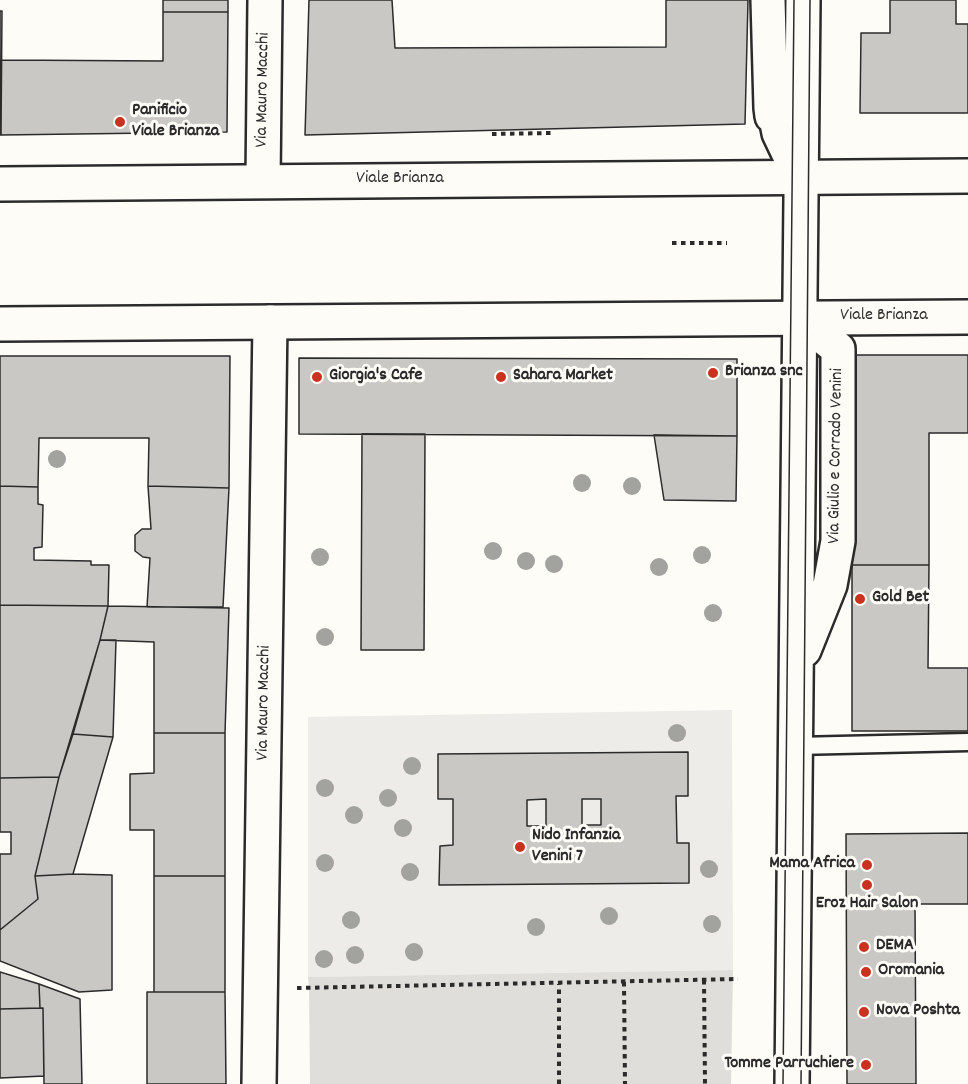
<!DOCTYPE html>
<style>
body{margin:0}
canvas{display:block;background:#fdfcf7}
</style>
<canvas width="968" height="1084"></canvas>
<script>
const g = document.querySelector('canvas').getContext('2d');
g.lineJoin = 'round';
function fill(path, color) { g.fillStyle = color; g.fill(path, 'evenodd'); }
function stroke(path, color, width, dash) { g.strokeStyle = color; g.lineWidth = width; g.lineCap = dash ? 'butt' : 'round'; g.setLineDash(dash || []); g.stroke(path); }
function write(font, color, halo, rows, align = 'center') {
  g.font = font + ' Dekko,sans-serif'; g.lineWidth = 6; g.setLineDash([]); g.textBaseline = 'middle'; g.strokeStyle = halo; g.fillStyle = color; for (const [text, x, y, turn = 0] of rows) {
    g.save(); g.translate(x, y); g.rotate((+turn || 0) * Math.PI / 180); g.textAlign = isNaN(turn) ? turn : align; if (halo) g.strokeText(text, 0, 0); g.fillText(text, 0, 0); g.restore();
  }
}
fill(new Path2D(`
 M732,710L733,970L308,977V717Z`), '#edece8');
fill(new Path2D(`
 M733,970L731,1084H310L309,988L308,977Z`), '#dfdeda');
const building = new Path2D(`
 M163,0H228V12H163Z
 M309,0H392L395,48L666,47V0H748L745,124L305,135Z
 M890,0H956V24H968V113H860L861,33H890Z
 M0,11H2L1,135H0Z
 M163,12H228L227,132L1,135V60L163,61Z
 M853,355H968V433H929V565H852Z
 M0,356H230L229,488L148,486L149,438H39L38,487L0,486Z
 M299,358L737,359V436L299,434Z
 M362,434H425L424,650H361Z
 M654,435L737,436L736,501L664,500Z
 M0,486L38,487V504L43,505L42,547L34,548V560L91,561V565H109L108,606L0,605Z
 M148,486L229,488L223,607H147L150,558L143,557L135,551V535L142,529H151Z
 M852,565H929L928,668H968V731H852Z
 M0,605L108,606L100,640L59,777L0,778Z
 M108,606L229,608L225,733H154V642L100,640Z
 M100,640H116L113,737L73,734Z
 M154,733H225V876H154V830H130V774L154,773Z
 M73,734L113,737L73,874L35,876L59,777Z
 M688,752V796H676L677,843H689V883L439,885L440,846L453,845V799H438V754ZM546,799V826H527V800ZM582,799H601V825H582Z
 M59,777L35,876L38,899L0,930V854H11V832H0V778Z
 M968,833V904H915L916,1084H847L846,834Z
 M73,874L112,875V990L79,992L0,961V930L38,899L35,876Z
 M154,876H225V992H154Z
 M0,972L39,984L40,1008L0,1009Z
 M39,984L80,999L82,1084H44L43,1008H40Z
 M147,992H225L226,1084H147Z
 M43,1008L44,1076L0,1078V1009Z`);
fill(building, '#c9c8c4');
stroke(building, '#2b2b2b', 1.5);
const lane = new Path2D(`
 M796,746L968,742`);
const street = new Path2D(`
 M768,0L771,108L772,116L776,118L779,133L798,173
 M263,180L265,0
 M799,317L838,349V541L830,585L804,650
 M259,1084L270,322
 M792,1084L803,0`);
const primary = new Path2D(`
 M0,184L968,176
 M0,324L968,317`);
stroke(lane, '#2b2b2b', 21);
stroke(street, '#2b2b2b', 38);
stroke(primary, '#2b2b2b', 38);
stroke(new Path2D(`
 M492,134L552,133
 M672,243H727
 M704,980L705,1084
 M624,982L625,1084
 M297,988L738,979
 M559,1084V984`), '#2b2b2b', 4, [4.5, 4.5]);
stroke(lane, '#fdfcf7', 16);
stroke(street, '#fdfcf7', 33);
stroke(primary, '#fdfcf7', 33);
stroke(new Path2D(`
 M783,1084L794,0
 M801,1084L810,0`), '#2b2b2b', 1.5);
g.fillStyle = '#a2a29f';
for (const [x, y] of [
 [57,459],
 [582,483],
 [632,486],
 [493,551],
 [702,555],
 [320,557],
 [526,561],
 [554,564],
 [659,567],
 [713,613],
 [325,637],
 [677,733],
 [412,766],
 [325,788],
 [388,798],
 [354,815],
 [403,828],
 [325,863],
 [709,869],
 [410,872],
 [609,916],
 [351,920],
 [712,924],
 [536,927],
 [414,952],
 [355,955],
 [324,959]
]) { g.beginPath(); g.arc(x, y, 9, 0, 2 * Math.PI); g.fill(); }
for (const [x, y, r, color] of [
 [120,122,6,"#c8321e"],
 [713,373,6,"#c8321e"],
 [317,377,6,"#c8321e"],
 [501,377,6,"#c8321e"],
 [860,599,6,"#c8321e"],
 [520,847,6,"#c8321e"],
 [867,865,6,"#c8321e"],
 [867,885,6,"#c8321e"],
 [864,947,6,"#c8321e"],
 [866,972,6,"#c8321e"],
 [864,1012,6,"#c8321e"],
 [866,1065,6,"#c8321e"]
]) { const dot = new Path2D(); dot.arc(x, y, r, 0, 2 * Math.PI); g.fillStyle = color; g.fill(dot); stroke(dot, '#fdfcf7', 2); }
write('18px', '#2b2b2b', '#fdfcf7', [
 ["Via Mauro Macchi",264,90,-89],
 ["Viale Brianza",400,180],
 ["Viale Brianza",884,317],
 ["Via Giulio e Corrado Venini",837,456,-89],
 ["Via Mauro Macchi",265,703,-89]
]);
write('bold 18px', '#2b2b2b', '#fdfcf7', [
 ["Panificio",132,112],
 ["Viale Brianza",132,133],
 ["Brianza snc",725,373],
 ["Giorgia's Cafe",329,377],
 ["Sahara Market",513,377],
 ["Gold Bet",872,599],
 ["Nido Infanzia",532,837],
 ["Venini 7",532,858],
 ["Mama Africa",855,865,"right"],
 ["Eroz Hair Salon",867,905,"center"],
 ["DEMA",876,947],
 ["Oromania",878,972],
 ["Nova Poshta",876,1012],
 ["Tomme Parruchiere",854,1065,"right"]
], 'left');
</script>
